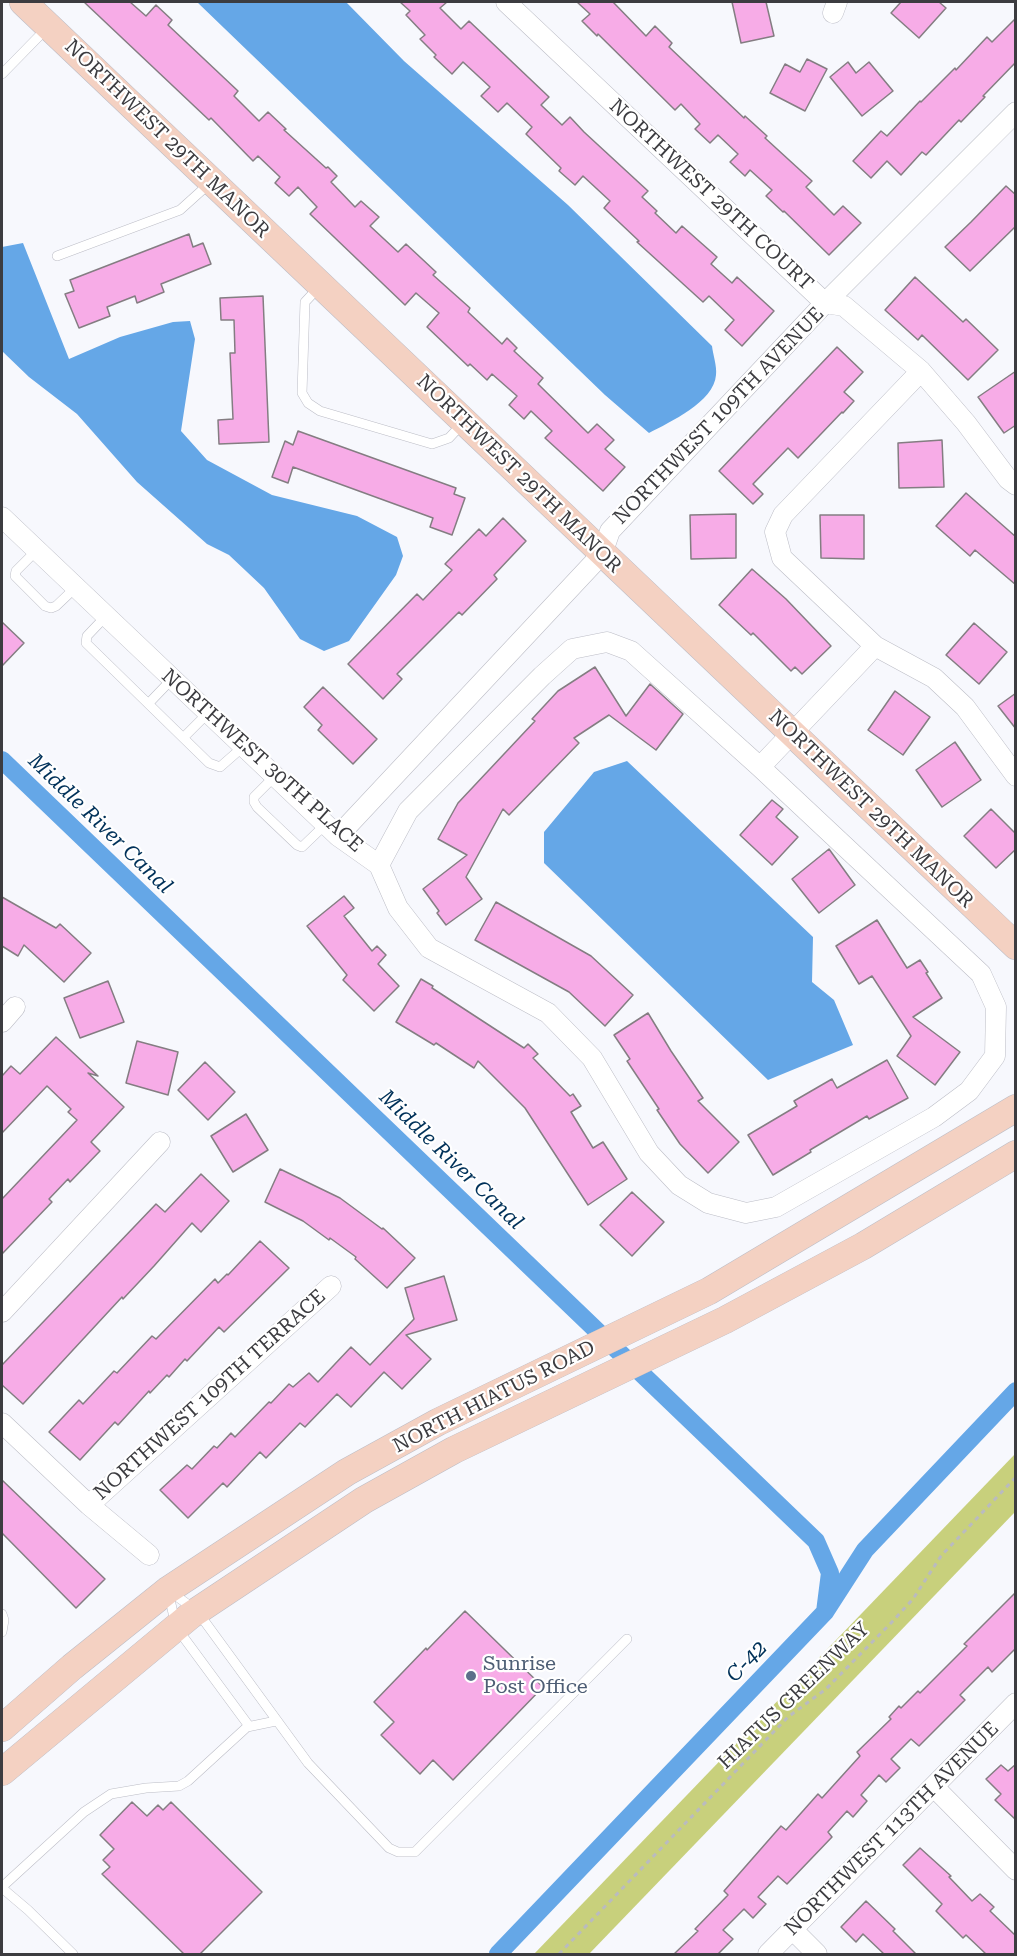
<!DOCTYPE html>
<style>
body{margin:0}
#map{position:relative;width:1017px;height:1956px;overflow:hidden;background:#f7f8fd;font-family:"Roboto Serif",serif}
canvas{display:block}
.frame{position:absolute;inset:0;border:3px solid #3c3c40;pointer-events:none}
</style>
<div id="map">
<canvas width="1017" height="1956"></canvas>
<div class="frame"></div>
</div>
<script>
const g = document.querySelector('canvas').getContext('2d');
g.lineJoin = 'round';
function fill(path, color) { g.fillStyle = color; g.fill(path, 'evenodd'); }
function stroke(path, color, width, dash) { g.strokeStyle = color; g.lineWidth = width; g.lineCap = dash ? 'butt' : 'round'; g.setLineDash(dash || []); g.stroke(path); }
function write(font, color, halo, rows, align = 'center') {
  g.font = font + ' "Roboto Serif",serif'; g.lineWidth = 4.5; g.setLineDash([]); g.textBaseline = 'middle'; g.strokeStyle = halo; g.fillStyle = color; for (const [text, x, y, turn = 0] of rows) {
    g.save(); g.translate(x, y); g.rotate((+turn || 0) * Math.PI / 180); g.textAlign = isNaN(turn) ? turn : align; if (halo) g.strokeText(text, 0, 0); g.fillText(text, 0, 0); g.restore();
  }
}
fill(new Path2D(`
 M1015,1454V1512L589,1954H534Z`), '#c8d07c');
fill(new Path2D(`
 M197,2H346L404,61L568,205L712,346C713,355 717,366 716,375C714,402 670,422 649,433L605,395Z
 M23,243L69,359L120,337L173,322L190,321L195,339L181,431L207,460L272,495L357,516L397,537L403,556L396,575L349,641L324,651L300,639L264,588L229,555L207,544L137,482L77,414L29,377L2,351V247Z
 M627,761L813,937L812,982L834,1000L853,1045L768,1080L544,863V832L594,772Z`), '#65a7e7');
stroke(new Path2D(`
 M2,760L816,1541L830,1573L825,1612
 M498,1954L825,1612L865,1550L1016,1391`), '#65a7e7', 18);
const building = new Path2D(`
 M84,2H130L146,16L156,5L172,20L168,25L238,91L234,96L259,121L268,112L286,129L284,130L326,168L328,167L337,176L331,182L355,207L361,201L379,217L370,226L398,252L406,244L436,272L433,275L470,308L468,312L502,344L507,338L517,348L514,351L543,378L538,384L588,433L597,424L614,440L605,449L625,467L603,491L545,438L552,431L531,411L524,419L509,405L517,396L492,374L487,380L470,364L468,366L427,327L439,313L416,293L405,305L310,214L317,207L298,187L289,196L275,183L280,177L258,156L253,161L211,118L209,120Z
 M400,2H447L440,8L461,29L469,21L549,97L541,105L562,125L570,117L584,132L648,191L642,197L657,211L655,213L676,233L682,226L717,257L711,264L732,283L737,277L774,311L742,346L725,330L734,320L709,296L703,302L637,242L639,241L604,208L610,201L583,176L575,185L559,171L561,168L526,134L532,127L507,103L498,112L481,96L490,87L463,62L452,74L434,57L436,55L420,39L425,35L406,15L410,11Z
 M577,2H613L646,36L655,26L672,43L669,47L744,118L745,116L767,136L765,138L812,181L806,187L834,215L843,206L861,223L829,255L784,211L783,212L766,196L772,190L750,170L745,176L730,162L738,154L718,135L710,143L695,129L700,124L681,104L675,110L598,34L597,36L582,21L590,14Z
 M732,2H766L774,36L741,43Z
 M901,2H939L946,8L919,38L891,13Z
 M1016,18V62L983,96L985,97L961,122L959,120L926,155L922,152L901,175L887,161L871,178L853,161L881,131L887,136L920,101L921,102L955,68L956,70L987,37L992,42Z
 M807,59L827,69L805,111L770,93L785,64L800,72Z
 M848,62L856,73L869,62L893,91L862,116L830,77Z
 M1006,186L1016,195V226L970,271L945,247L971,222Z
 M189,234L193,247L203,243L211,264L161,284L164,292L137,303L135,296L107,307L110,316L79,328L65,294L74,291L70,280Z
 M915,277L963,322L966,319L998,350L968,380L922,335L918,340L885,310Z
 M263,296L269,442L219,444L218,420L233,419L230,353H235L234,320H221L220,298Z
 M837,347L863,372L844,392L854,401L843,413L842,412L798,458L788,448L753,484L763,494L753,504L719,471Z
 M1016,371V425L1004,433L978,397Z
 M298,431L456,488L454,494L465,498L452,535L430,527L433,518L293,467L288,483L272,477L285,441L293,445Z
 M942,440L944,487L899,488L898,443Z
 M966,493L1016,537V585L975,550L970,556L936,526Z
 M736,514V558L691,559L690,515Z
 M820,515H864V559L821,558Z
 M503,518L526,541L494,575L497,579L462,615L459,612L397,674L402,679L383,699L348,664L417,594L423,600L452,570L445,564L479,529L486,536Z
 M752,569L786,599L831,646L802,674L795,667L791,671L753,633L751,635L719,605Z
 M2,622L24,643L2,666Z
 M974,623L1007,652L979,684L946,655Z
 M595,667L626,716L650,684L683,714L656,750L609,715L574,738L579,743L509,815L503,809L466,877L482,899L446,925L437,913L439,911L423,889L467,855L438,839L458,803L535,721L532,719L558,691Z
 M323,687L377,739L353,764L318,730L322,725L304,707Z
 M895,691L930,717L903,755L868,730Z
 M1016,693V729L998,706Z
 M955,742L981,780L942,807L916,770Z
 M772,800L783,809L776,817L798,837L772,865L740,835Z
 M991,809L1016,834V849L996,868L964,836Z
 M829,849L855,885L819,913L792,879Z
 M344,896L354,908L344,916L372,951L377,946L386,955L378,964L399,986L374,1011L343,980L347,975L307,926Z
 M2,897L56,928L60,924L91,953L64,982L24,945L18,956L2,946Z
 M496,902L591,956L633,995L605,1026L569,992L475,940Z
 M877,920L907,968L920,960L928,972L926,973L942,998L913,1017L960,1052L935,1085L897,1056L911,1036L872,976L859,984L836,946Z
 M421,979L433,986L432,988L524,1048L528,1044L538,1054L533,1058L570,1096L573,1094L581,1106L571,1112L593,1148L603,1142L627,1179L588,1205L525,1108L478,1061L474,1068L436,1043L434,1045L396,1022Z
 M108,981L124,1022L80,1038L64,998Z
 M648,1013L671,1051L703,1098L698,1101L739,1142L708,1173L680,1144L657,1110L659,1109L627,1061L630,1059L614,1035Z
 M56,1037L98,1076L88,1073L124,1107L91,1142L100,1151L70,1182L68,1179L49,1199L52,1202L2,1254V1199L77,1120L68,1112L71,1109L47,1086L2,1133V1076L11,1066L20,1074Z
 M137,1041L178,1052L168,1095L126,1083Z
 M887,1060L908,1098L869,1119L867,1116L810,1150L811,1152L773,1175L748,1135L797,1106L794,1101L832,1079L837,1088Z
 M205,1062L235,1092L208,1120L178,1090Z
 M246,1114L268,1150L233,1172L211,1136Z
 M280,1169L340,1198L382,1229L383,1228L415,1258L387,1288L355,1259L356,1257L330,1238L329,1240L303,1221L265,1202Z
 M201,1174L229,1201L201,1232L192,1223L154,1266L123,1299L122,1297L23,1404L2,1385V1365L156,1204L165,1212Z
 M632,1192L664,1222L632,1256L600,1225Z
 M260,1241L289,1268L224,1332L219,1327L187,1361L185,1359L169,1377L167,1375L150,1393L149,1391L118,1425L115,1422L80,1460L49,1432L79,1400L83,1404L114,1371L117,1373L152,1336L156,1339L215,1279L218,1283L227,1274L228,1275Z
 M444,1276L457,1320L406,1335L431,1359L402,1389L384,1372L351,1407L337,1394L305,1427L300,1423L266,1458L260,1452L227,1487L223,1483L188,1518L160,1490L187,1465L192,1469L214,1446L217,1448L231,1433L235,1437L269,1402L271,1403L289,1384L293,1387L309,1373L318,1382L351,1347L370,1365L414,1319L405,1288Z
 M2,1480L105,1579L76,1608L2,1533Z
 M1016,1592V1648L992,1672L988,1667L960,1695L965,1700L919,1746L911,1739L891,1759L900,1768L886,1782L879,1775L861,1795L867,1801L853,1817L847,1811L828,1832L832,1837L787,1884L778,1876L758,1897L766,1904L753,1918L744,1909L723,1930L733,1939L718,1954H674L698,1931L695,1929L728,1895L724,1891L781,1826L786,1830L818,1794L822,1798L860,1756L857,1752L891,1719L889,1717L899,1706L901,1708L918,1691L920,1693L967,1646L964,1644Z
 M465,1611L543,1687L453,1780L433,1760L420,1774L381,1735L394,1722L374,1702L426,1648L427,1650Z
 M1016,1764V1820L995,1800L1001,1794L986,1779L1001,1765L1008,1771Z
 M132,1802L147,1816L158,1805L163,1810L171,1802L262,1892L200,1954H184L102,1874L110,1867L103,1860L114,1849L100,1835Z
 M920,1848L951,1876L949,1877L972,1901L980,1894L994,1907L990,1911L1016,1936V1954H986L966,1935L963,1938L936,1911L942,1904L903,1865Z
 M866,1901L895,1929L893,1931L916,1954H884L863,1934L856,1942L841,1927Z`);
fill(building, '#f7ace7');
stroke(building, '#847d82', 1.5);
const lane = new Path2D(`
 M2,74L47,28
 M57,256L180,210L210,183
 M319,287L305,302L302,393L308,403L320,411L432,444L449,438L462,424
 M37,550L16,571L15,576L45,606L51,608L56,606L76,587
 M106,616L87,636L86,643L209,763L220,767L244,746
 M149,703L172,679
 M184,737L208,713
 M275,776L254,797V802L257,807L297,845L302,847L326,824
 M2,1614L4,1620L2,1632
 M249,1726L176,1627L168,1590L197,1611L308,1763L389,1848L398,1852H415L627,1639
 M2,1887L84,1812L111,1794L146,1788L179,1786L188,1781L247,1727L276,1721
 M2,1888L28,1910L73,1954`);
const street = new Path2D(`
 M506,2L825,303L844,306L921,371L966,423L1008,479L1016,485
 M833,13L837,2
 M921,371L783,515L775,532L782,558L875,646L934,678L965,707L1016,776
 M2,517L338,836L379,865L398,908L429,948L548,1013L592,1058L649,1153L679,1185L708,1203L746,1213L776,1207L934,1117L969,1091L995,1056L996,1007L981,974L760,767L631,651L607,642L572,649L542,676L408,811L379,865
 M760,767L875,646
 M338,836L602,554L610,531L825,303L1016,112
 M2,1022L15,1007
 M2,1312L160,1142
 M2,1423L89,1505L149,1555
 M89,1505L331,1286
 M934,1787L1016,1870
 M793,1930L817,1954
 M768,1954L1016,1703`);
const secondary = new Path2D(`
 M23,2L1016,946
 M2,1728L72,1667L168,1590L347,1472L438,1422L709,1291L1016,1108
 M2,1772L191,1615L364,1500L454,1450L725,1320L863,1246L1016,1154`);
stroke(lane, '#bcbdc6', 10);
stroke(street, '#bcbdc6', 21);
stroke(secondary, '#bcbdc6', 28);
stroke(new Path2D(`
 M559,1954L788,1717L826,1689L891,1623L913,1599L941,1556L1016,1477`), '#babbbf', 3, [4.5, 4.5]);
stroke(lane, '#fff', 9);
stroke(street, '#fff', 20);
stroke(secondary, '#f4d1c2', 27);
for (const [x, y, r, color] of [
 [471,1676,6,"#5c6f8a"]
]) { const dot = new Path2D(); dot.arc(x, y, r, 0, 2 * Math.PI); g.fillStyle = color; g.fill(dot); stroke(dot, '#fff', 2); }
write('20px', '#3c3c40', '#fff', [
 ["NORTHWEST 29TH MANOR",167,139,44],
 ["NORTHWEST 29TH COURT",711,195,43],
 ["NORTHWEST 109TH AVENUE",719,416,-46],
 ["NORTHWEST 29TH MANOR",519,474,44],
 ["NORTHWEST 30TH PLACE",262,761,42],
 ["NORTHWEST 29TH MANOR",871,809,44],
 ["NORTHWEST 109TH TERRACE",210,1395,-42],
 ["NORTH HIATUS ROAD",494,1397,-27],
 ["HIATUS GREENWAY",794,1696,-44],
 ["NORTHWEST 113TH AVENUE",892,1829,-45]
]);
write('20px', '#4e5e75', '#fff', [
 ["Sunrise",483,1664],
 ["Post Office",483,1687]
], 'left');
write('italic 21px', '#003159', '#fff', [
 ["Middle River Canal",100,824,44],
 ["Middle River Canal",451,1160,44],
 ["C-42",747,1662,-46]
]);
</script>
